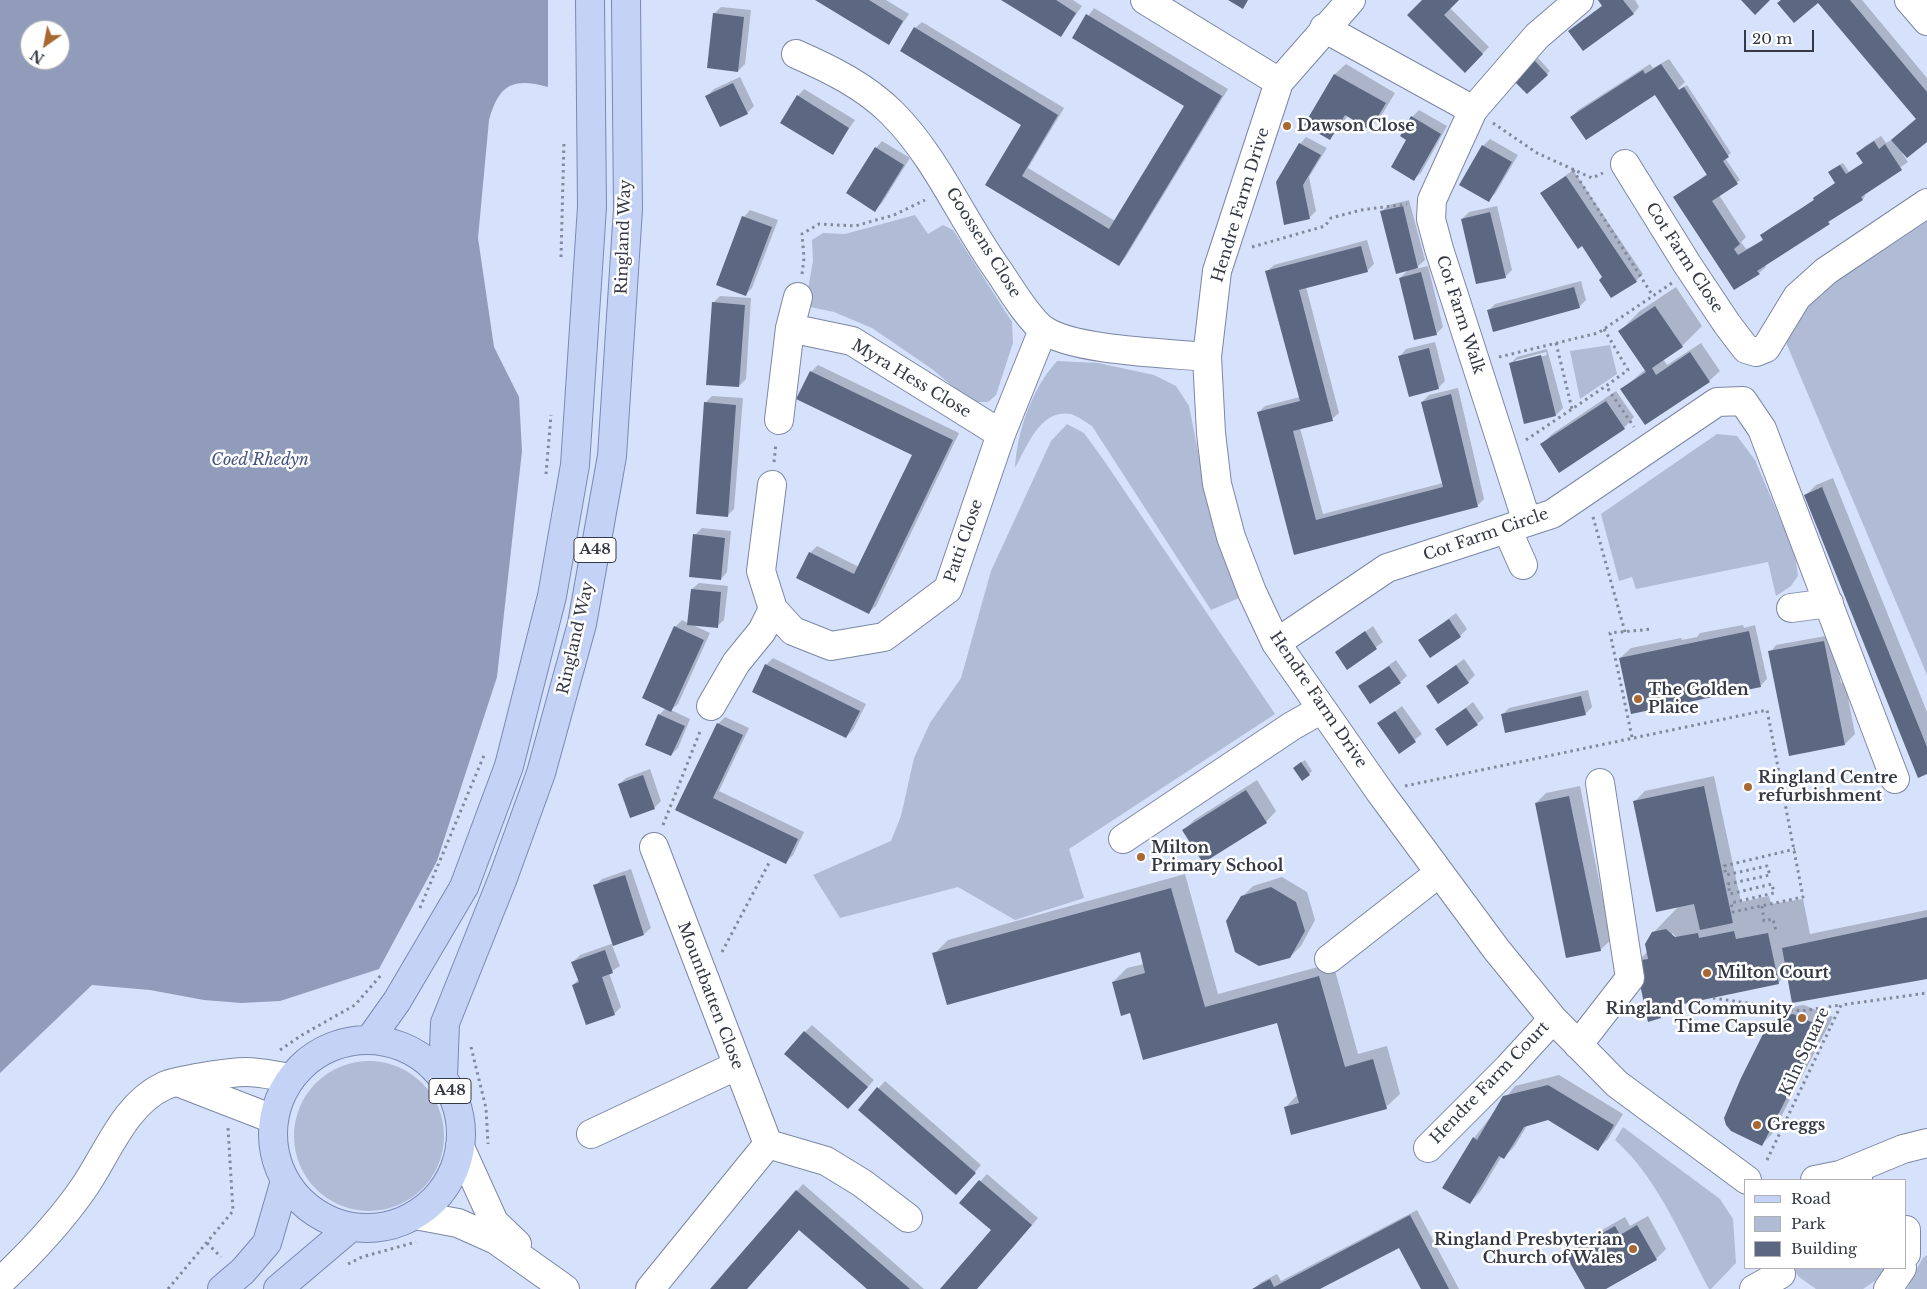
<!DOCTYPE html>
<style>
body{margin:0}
#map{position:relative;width:1927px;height:1289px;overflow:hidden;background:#d6e1fb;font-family:"Libre Baskerville",serif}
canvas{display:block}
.legend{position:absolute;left:1744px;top:1179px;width:162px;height:90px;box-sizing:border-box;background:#fff;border:1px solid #aeb0b5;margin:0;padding:6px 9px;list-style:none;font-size:15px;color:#343945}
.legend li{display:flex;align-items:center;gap:10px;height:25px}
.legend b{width:25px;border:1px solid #aeb0b5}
.north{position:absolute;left:20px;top:20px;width:50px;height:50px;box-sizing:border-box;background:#fff;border:1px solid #aeb0b5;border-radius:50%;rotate:213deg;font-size:14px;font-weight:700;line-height:20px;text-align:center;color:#343945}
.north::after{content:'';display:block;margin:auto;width:18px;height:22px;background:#a96832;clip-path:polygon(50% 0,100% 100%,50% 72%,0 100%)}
.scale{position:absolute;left:1744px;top:30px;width:70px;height:22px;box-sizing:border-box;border:2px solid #343945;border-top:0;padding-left:6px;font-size:15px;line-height:18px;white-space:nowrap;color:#343945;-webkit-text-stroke:4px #fff;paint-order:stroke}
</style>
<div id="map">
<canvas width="1927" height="1289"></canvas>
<ul class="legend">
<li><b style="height:6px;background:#c4d2f5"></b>Road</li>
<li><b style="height:14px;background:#b0bbd6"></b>Park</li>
<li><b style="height:14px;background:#5c6782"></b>Building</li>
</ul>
<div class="north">N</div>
<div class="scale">20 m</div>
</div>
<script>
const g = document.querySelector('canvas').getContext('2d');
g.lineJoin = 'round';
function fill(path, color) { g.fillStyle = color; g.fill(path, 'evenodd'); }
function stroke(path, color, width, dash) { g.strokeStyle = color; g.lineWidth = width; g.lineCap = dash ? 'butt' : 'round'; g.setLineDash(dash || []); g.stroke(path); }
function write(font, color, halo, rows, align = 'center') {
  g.font = font + ' "Libre Baskerville",serif'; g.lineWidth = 5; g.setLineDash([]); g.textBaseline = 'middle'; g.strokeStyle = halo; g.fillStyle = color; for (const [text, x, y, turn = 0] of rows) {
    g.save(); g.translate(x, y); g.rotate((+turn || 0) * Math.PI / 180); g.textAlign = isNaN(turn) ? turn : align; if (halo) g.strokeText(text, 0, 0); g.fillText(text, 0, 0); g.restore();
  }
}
fill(new Path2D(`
 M1927,203V675L1779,326Z
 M915,215L928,234L943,225L953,230L1012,322L1013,343L996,395L988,402H971L932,369L872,328L834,312L805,306L813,261L812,240L823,233L845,234Z
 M1610,345L1617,374L1580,399L1570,351Z
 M1057,361L1098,363L1154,375L1176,386L1189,406L1200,462L1239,598L1211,610L1092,426C1086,422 1077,416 1071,414C1040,408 1027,447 1015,468C1017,431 1032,389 1057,361Z
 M1067,424L1084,433L1105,462L1275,714L1069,849L1084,898L1015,920L958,887L840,918L813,875L891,841L901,816L914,758L930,723L961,678L991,571L1051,441Z
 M1717,434L1737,436L1755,460L1795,554L1798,576L1791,586L1776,596L1768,562L1636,589L1632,577L1619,581L1601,514Z
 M294 1136a75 75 0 1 1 150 0a75 75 0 1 1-150 0Z
 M1623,1127L1720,1199L1733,1219L1736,1263L1711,1289H1709C1682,1239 1658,1178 1615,1140Z
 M1927,1255V1289H1907L1922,1259Z
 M1793,1268H1886L1875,1281L1863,1289H1816L1799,1277Z`), '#b0bbd6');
fill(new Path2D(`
 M0,0H548V87C512,77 499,85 489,120L478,238L494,347L519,397L522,451L497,677L437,861L379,969L280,1001L241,1003L204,1000L150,990L92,985L0,1073ZM30,30H60V60H30Z`), '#909cb9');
fill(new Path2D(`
 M817,0H886L909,14L889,43Z
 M1003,0H1073L1082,6L1061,36Z
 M1423,0H1457L1450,8L1489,47L1465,71Z
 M1599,0H1635L1639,7L1633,14L1570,31L1603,5Z
 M1782,0H1862L1927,78V140L1902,153L1908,162L1864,193L1865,196L1863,199L1764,264L1766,267L1759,273L1734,289L1675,197L1707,174L1656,94L1572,117L1578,110L1650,64L1653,68L1669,59L1685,82L1677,90L1687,85L1731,153L1725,158L1740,180L1719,195L1746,237L1741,242L1746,249L1753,246L1764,239L1762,236L1769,229L1801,209L1836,183L1829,172L1832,169L1843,163L1849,172L1864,162L1858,153L1865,146L1881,136L1886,143L1893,139L1917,118L1819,1Z
 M721,7L751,10L745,64L738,71L714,14Z
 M1094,8L1228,89L1125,258L1119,265L987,184L1023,124L915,28L922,22L1064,108L1028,168L1115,221L1185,106L1073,37Z
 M1538,58L1550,71L1527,93L1515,80Z
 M1346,64L1395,93L1380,118L1370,128L1348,115L1340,128L1330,138L1306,125L1335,74Z
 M740,77L754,106L747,113L707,96L714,89Z
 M804,89L855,120L832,153L798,96Z
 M1419,110L1447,126L1421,173L1414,179L1408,139L1412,117Z
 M1306,137L1327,148L1309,177L1316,211L1309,218L1285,223L1300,144Z
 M1490,139L1518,155L1495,194L1488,200L1461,184L1483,146Z
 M882,141L910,158L882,203L875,210L876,148Z
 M1573,170L1643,274L1636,281L1604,277L1583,244L1542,193Z
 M1409,200L1425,260L1415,269L1428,266L1443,327L1436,334L1400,278L1409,269L1382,211L1389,205Z
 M1497,206L1512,270L1505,277L1462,219L1469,212Z
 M750,210L778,220L752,288L746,294L718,284L744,217Z
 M1367,240L1374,264L1367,271L1306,287L1339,413L1332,419L1300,428L1323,514L1443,483L1422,402L1429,395L1458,388L1484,499L1477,506L1295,554L1258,413L1265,406L1300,397L1267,271L1274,265Z
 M1581,281L1586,300L1579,307L1488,311L1495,304Z
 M1676,287L1702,326L1682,346L1663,359L1667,365L1701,343L1720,371L1709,381L1622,389L1646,369L1620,331L1640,311Z
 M720,296L751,298L746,379L739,386L714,302Z
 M1435,342L1445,381L1438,388L1400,356L1406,349Z
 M1547,349L1563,408L1556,415L1525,422L1510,364L1517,357ZM1546,352L1547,355L1516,363V360Z
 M818,365L959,433L876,606L869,612L810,553L817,546L859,567L914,454L811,372Z
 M1616,391L1634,417L1624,428L1541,445L1552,434Z
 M712,396L743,398L734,509L727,516L705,403Z
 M1833,478L1927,712V773L1806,495L1816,485Z
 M702,528L731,531L727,572L721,579L695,535Z
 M699,583L728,586L724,620L717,626L691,624L710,633L678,704L671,710L690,719L678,748L671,755L659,715L666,708L675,627L682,620L688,623L692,589Z
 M1456,613L1467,629L1460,636L1420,640Z
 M1743,625L1744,628L1755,625L1767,679L1760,686L1620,658L1631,648L1681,638L1682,640L1697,637L1700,633Z
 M1373,626L1383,642L1347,668L1336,653Z
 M1831,635L1841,683L1845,682L1855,734L1845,744L1770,652L1776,645Z
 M773,658L866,704L853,730L846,737L766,665Z
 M1464,659L1475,675L1468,682L1427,686Z
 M1396,660L1407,676L1400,682L1360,687Z
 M1588,690L1592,707L1585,714L1502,715L1509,708Z
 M1473,702L1484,718L1477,724L1437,729Z
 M1402,706L1422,734L1399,752L1379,724Z
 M725,717L749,728L719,791L804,832L793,855L786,862L677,810L718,724Z
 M1305,760L1312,771L1309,774L1297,765Z
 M650,769L661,801L654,808L619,784L626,778Z
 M1714,776L1741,902L1769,896L1771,904L1803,899L1810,934L1927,910V978L1788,973L1778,983L1672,1005L1660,1017L1637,962L1648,951L1653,933L1680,905L1635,801L1645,791ZM1672,933L1680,940L1672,936Z
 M1257,780L1276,811L1266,822L1184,830L1194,820Z
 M1580,786L1611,940L1600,950L1536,803L1546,793Z
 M631,869L651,928L644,934L612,945L620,966L609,973L621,1007L614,1014L573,985L579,979L573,962L580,955L614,943L595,886L602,879Z
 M1185,874L1218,994L1333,963L1358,1054L1387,1046L1400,1094L1386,1107L1285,1108L1298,1094L1278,1021L1131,1012L1113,982L1127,968L1144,964L1141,950L934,954L948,940Z
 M1282,877L1307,892L1315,920L1301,946L1290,957L1242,897L1253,886Z
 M1804,1005L1833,1017L1772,1134L1762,1144L1769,1024L1791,1007Z
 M812,1025L874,1080L855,1101L805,1032Z
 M1559,1075L1623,1114L1608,1139L1598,1149L1548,1119L1528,1124L1514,1147L1504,1157L1502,1156L1480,1192L1470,1203L1444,1187L1474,1138L1515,1086Z
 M885,1081L981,1165L963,1187L859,1110Z
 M987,1174L1038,1218L976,1289H942L993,1230L961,1202Z
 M803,1184L924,1289H869L799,1229L747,1289H711Z
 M1417,1210L1459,1289H1422L1400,1246L1318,1289H1254L1260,1283L1277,1274L1281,1281Z
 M1648,1216L1666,1249L1656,1259L1603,1289H1586L1567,1255L1577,1244L1625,1217L1630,1226Z`), '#0003');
fill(new Path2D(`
 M815,0H869L903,21L889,45Z
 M1001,0H1056L1076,13L1061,37Z
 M1228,0H1248L1243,9Z
 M1422,0H1459L1444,15L1483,54L1465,73L1407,15Z
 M1598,0H1623L1634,14L1583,51L1568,31L1602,6Z
 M1741,0H1770L1755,15Z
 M1781,0H1850L1927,92V142L1907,158L1891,140L1916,119L1818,3L1794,23L1777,3Z
 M713,13L744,17L738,72L707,68Z
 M1086,14L1222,96L1119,266L985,185L1021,125L900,51L914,27L1058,115L1022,176L1109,229L1184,106L1072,38Z
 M1534,60L1548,75L1527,94L1513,80Z
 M1661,64L1679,90L1684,87L1729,157L1723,161L1738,184L1712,201L1740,244L1734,249L1738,255L1763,240L1760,235L1814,200L1813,198L1835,183L1828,172L1840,165L1846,174L1863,163L1856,153L1874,141L1879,149L1885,144L1902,170L1861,197L1863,200L1828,222L1830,224L1757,271L1760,274L1734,290L1673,197L1707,175L1655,95L1586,140L1570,117L1643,70L1645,74Z
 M1334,74L1386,103L1370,130L1345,115L1330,140L1304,125Z
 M733,83L748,114L720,127L705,96Z
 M797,95L849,128L833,155L780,123Z
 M1411,116L1441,134L1414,181L1391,167L1406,140L1400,136Z
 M1299,143L1321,155L1303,185L1310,219L1284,225L1276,182Z
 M1482,145L1512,162L1489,202L1459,185Z
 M875,147L904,165L875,212L846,193Z
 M1566,176L1637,282L1611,298L1599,280L1602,277L1582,246L1578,249L1540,193Z
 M1403,206L1418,268L1396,274L1380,211Z
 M1490,212L1506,278L1476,284L1461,219Z
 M742,216L772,227L746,296L716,285Z
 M1361,246L1368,272L1299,290L1333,421L1293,431L1316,520L1443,487L1421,402L1451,394L1478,507L1294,555L1257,412L1300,401L1265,271Z
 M1421,272L1437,335L1414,340L1399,278Z
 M1574,287L1580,308L1493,332L1487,310Z
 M712,302L745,305L739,387L706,385Z
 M1655,306L1683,347L1652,368L1656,375L1690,352L1710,382L1645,425L1620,389L1646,372L1618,331Z
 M1429,348L1439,389L1409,397L1398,356Z
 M1541,355L1556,416L1524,424L1509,363Z
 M810,371L953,440L869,614L796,578L809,552L854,574L912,455L796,399Z
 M1606,401L1625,429L1559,473L1540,444Z
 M704,402L736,405L728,517L696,514Z
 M1822,487L1927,747V774L1918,778L1804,495Z
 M693,534L725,538L721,580L689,577Z
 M691,589L721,592L718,628L687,625Z
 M1449,619L1461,637L1430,658L1418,640Z
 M674,626L704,640L671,712L642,698Z
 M1365,631L1377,649L1347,670L1335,652Z
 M1749,631L1761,687L1631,714L1619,658Z
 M1824,641L1845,745L1789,756L1768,651Z
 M765,664L860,711L846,738L752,692Z
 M1456,665L1469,683L1438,704L1426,686Z
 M1389,666L1401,683L1370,704L1358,686Z
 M1581,696L1586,715L1505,733L1501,714Z
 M1466,708L1478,725L1447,746L1435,729Z
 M1395,711L1416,742L1399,754L1377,723Z
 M658,714L685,726L671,756L645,745Z
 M717,723L743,735L713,798L798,839L786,864L675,810Z
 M1301,762L1310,775L1302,781L1293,768Z
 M643,775L655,809L630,818L618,784Z
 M1704,786L1733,923L1700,930L1694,904L1656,912L1633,801Z
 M1246,790L1267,823L1203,863L1182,830Z
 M1569,796L1601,951L1566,958L1535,803Z
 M625,875L644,935L613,946L593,885Z
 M1271,887L1296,902L1305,931L1290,958L1259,966L1235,952L1226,921L1241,896Z
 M1171,888L1205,1007L1319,976L1345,1067L1373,1059L1387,1109L1291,1135L1284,1107L1299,1103L1277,1023L1143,1060L1130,1013L1121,1016L1112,982L1145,973L1140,952L947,1005L932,953Z
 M1927,917V979L1792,1003L1782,948Z
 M1666,929L1675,937L1698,933L1699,938L1734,931L1736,939L1768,933L1779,984L1659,1009L1661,1018L1648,1022L1635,961L1648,959L1645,944L1652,932Z
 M605,950L613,973L602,977L615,1015L586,1025L572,985L579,982L571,962Z
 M1793,1014L1823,1027L1762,1146L1731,1131L1726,1125L1724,1118L1741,1078L1768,1024L1779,1017Z
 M804,1031L868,1087L848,1109L784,1054Z
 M1548,1085L1614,1125L1598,1151L1548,1120L1524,1127L1504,1159L1499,1156L1470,1204L1442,1188L1473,1137L1477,1140L1503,1096Z
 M877,1087L976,1173L956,1195L858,1110Z
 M979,1180L1032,1225L977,1289H940L991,1230L959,1203Z
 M796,1190L910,1289H867L799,1230L747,1289H710Z
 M1410,1215L1449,1289H1421L1399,1248L1320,1289H1252L1270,1279L1274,1287Z
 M1637,1225L1657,1260L1606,1289H1585L1565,1254L1615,1226L1620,1235Z`), '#5c6782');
const minor = new Path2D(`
 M1145,0L1279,82
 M1351,0L1279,82L1217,271L1207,357L1211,433L1217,484L1231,537L1252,592L1276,643L1380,792L1496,949L1553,1019L1617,1084L1747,1180
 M1909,0L1927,21
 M1324,28L1473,110
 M796,54C830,69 865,86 892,113C938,159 962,221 1000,273C1010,288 1030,321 1044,330C1075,351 1168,353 1207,357
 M1625,164L1687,264L1727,324L1746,349L1756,352L1766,348L1797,297L1826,271L1927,203
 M798,297L790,328L852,341L1001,434
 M779,420L790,328
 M772,485L761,571L773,609L793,631L831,646L884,637L948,589L1001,434L1043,330
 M1527,522L1439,249L1431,219L1432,200L1473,110L1537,36L1579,0
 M1507,529L1523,565
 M1791,608L1829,603
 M1276,643L1387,568L1552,514L1717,402L1743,401L1762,429L1895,779
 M711,706L736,663L762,631L773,609
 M1123,839L1292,726L1322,709
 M654,847L768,1144
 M1329,959L1439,873
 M1578,1045L1630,978L1600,783
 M180,1083L273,1119
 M591,1134L736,1066
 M460,1147L494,1222L517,1244
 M1428,1148L1508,1068L1553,1019
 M1840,1175L1903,1149L1927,1143
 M1815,1180L1840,1175L1858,1178
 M415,1215L458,1223L496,1240L565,1289
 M1906,1230V1254
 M0,1282C31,1253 61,1221 85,1186C108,1152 125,1104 164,1086C177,1080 230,1072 246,1072C260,1072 276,1076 291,1078
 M650,1289L768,1144L826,1161L862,1183L908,1218
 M1754,1289L1781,1274
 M1888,1289L1902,1268`);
const major = new Path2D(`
 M370,1039L397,1001L464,887L509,766L552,596L575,465L592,207L590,0
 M273 1134a94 94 0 1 1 188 0a94 94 0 1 1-188 0Z
 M443,1077L445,1023L503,878L541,773L582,624L612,456L628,209L626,0
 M222,1289L243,1271L267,1243L285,1181
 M278,1289L351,1227`);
stroke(minor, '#7b87a4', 30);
stroke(major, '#7889b4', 30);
stroke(new Path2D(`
 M1493,123L1537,153L1592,178L1603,173
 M1573,170L1653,296
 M1252,247L1325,226L1331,218L1361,210L1407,204
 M561,257L564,141
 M802,274L804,258L802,234L819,224L855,226L894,215L925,200
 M1604,329L1628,370L1606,386L1634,427
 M1556,343L1572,409
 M1499,357L1598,333L1672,283
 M1526,440L1606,386
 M774,462L776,443
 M546,474L551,415
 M1593,517L1625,632
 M1632,737L1610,633L1652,629
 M1405,786L1767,710L1803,897L1733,912L1731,903L1774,893L1772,884L1730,894L1728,884L1770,875L1767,866L1726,875L1724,866L1795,849
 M663,825L701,729
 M1762,906L1764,921L1773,919L1776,931
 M420,908L485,753
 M722,952L769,863
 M1713,998L1802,1011L1840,1005
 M471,1047L486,1108L488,1144
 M280,1050L302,1035L355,1005L382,974
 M1767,1160L1841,1005L1927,993
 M207,1243L221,1257
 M348,1264L362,1257L416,1242
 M168,1289L233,1211L228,1128`), '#81899b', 3, [2.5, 4]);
stroke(minor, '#fff', 28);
stroke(major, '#c4d2f5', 28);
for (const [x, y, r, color] of [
 [1287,126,5,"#a96832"],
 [1638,699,5,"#a96832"],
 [1748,787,5,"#a96832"],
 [1141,857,5,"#a96832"],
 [1707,973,5,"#a96832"],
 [1802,1018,5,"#a96832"],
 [1757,1125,5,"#a96832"],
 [1633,1249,5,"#a96832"]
]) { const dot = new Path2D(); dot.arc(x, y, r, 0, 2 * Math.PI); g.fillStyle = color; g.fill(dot); stroke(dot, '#fff', 2); }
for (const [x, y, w] of [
 [595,550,42],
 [450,1091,42]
]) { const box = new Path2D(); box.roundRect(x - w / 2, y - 12.5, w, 25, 4); g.fillStyle = '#fff'; g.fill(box); stroke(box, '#343945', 1); }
write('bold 15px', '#343945', null, [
 ["A48",595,550],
 ["A48",450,1091]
]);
write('bold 16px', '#343945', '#fff', [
 ["Dawson Close",1297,126],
 ["The Golden",1648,690],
 ["Plaice",1648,708],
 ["Ringland Centre",1758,778],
 ["refurbishment",1758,796],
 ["Milton",1151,848],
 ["Primary School",1151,866],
 ["Milton Court",1717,973],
 ["Ringland Community",1792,1009,"right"],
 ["Time Capsule",1792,1027,"right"],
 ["Greggs",1767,1125],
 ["Ringland Presbyterian",1623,1240,"right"],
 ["Church of Wales",1623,1258,"right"]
], 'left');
write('16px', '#343945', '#fff', [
 ["Hendre Farm Drive",1241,205,-73],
 ["Ringland Way",624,237,-88],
 ["Goossens Close",983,243,58],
 ["Cot Farm Close",1684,258,57],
 ["Cot Farm Walk",1460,315,72],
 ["Myra Hess Close",911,379,31],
 ["Cot Farm Circle",1486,535,-19],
 ["Patti Close",964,541,-71],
 ["Ringland Way",576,638,-77],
 ["Hendre Farm Drive",1318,700,56],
 ["Mountbatten Close",710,996,69],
 ["Kiln Square",1805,1052,-65],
 ["Hendre Farm Court",1490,1083,-46]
]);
write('italic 16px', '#44547f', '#fff', [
 ["Coed Rhedyn",260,460]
]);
</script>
